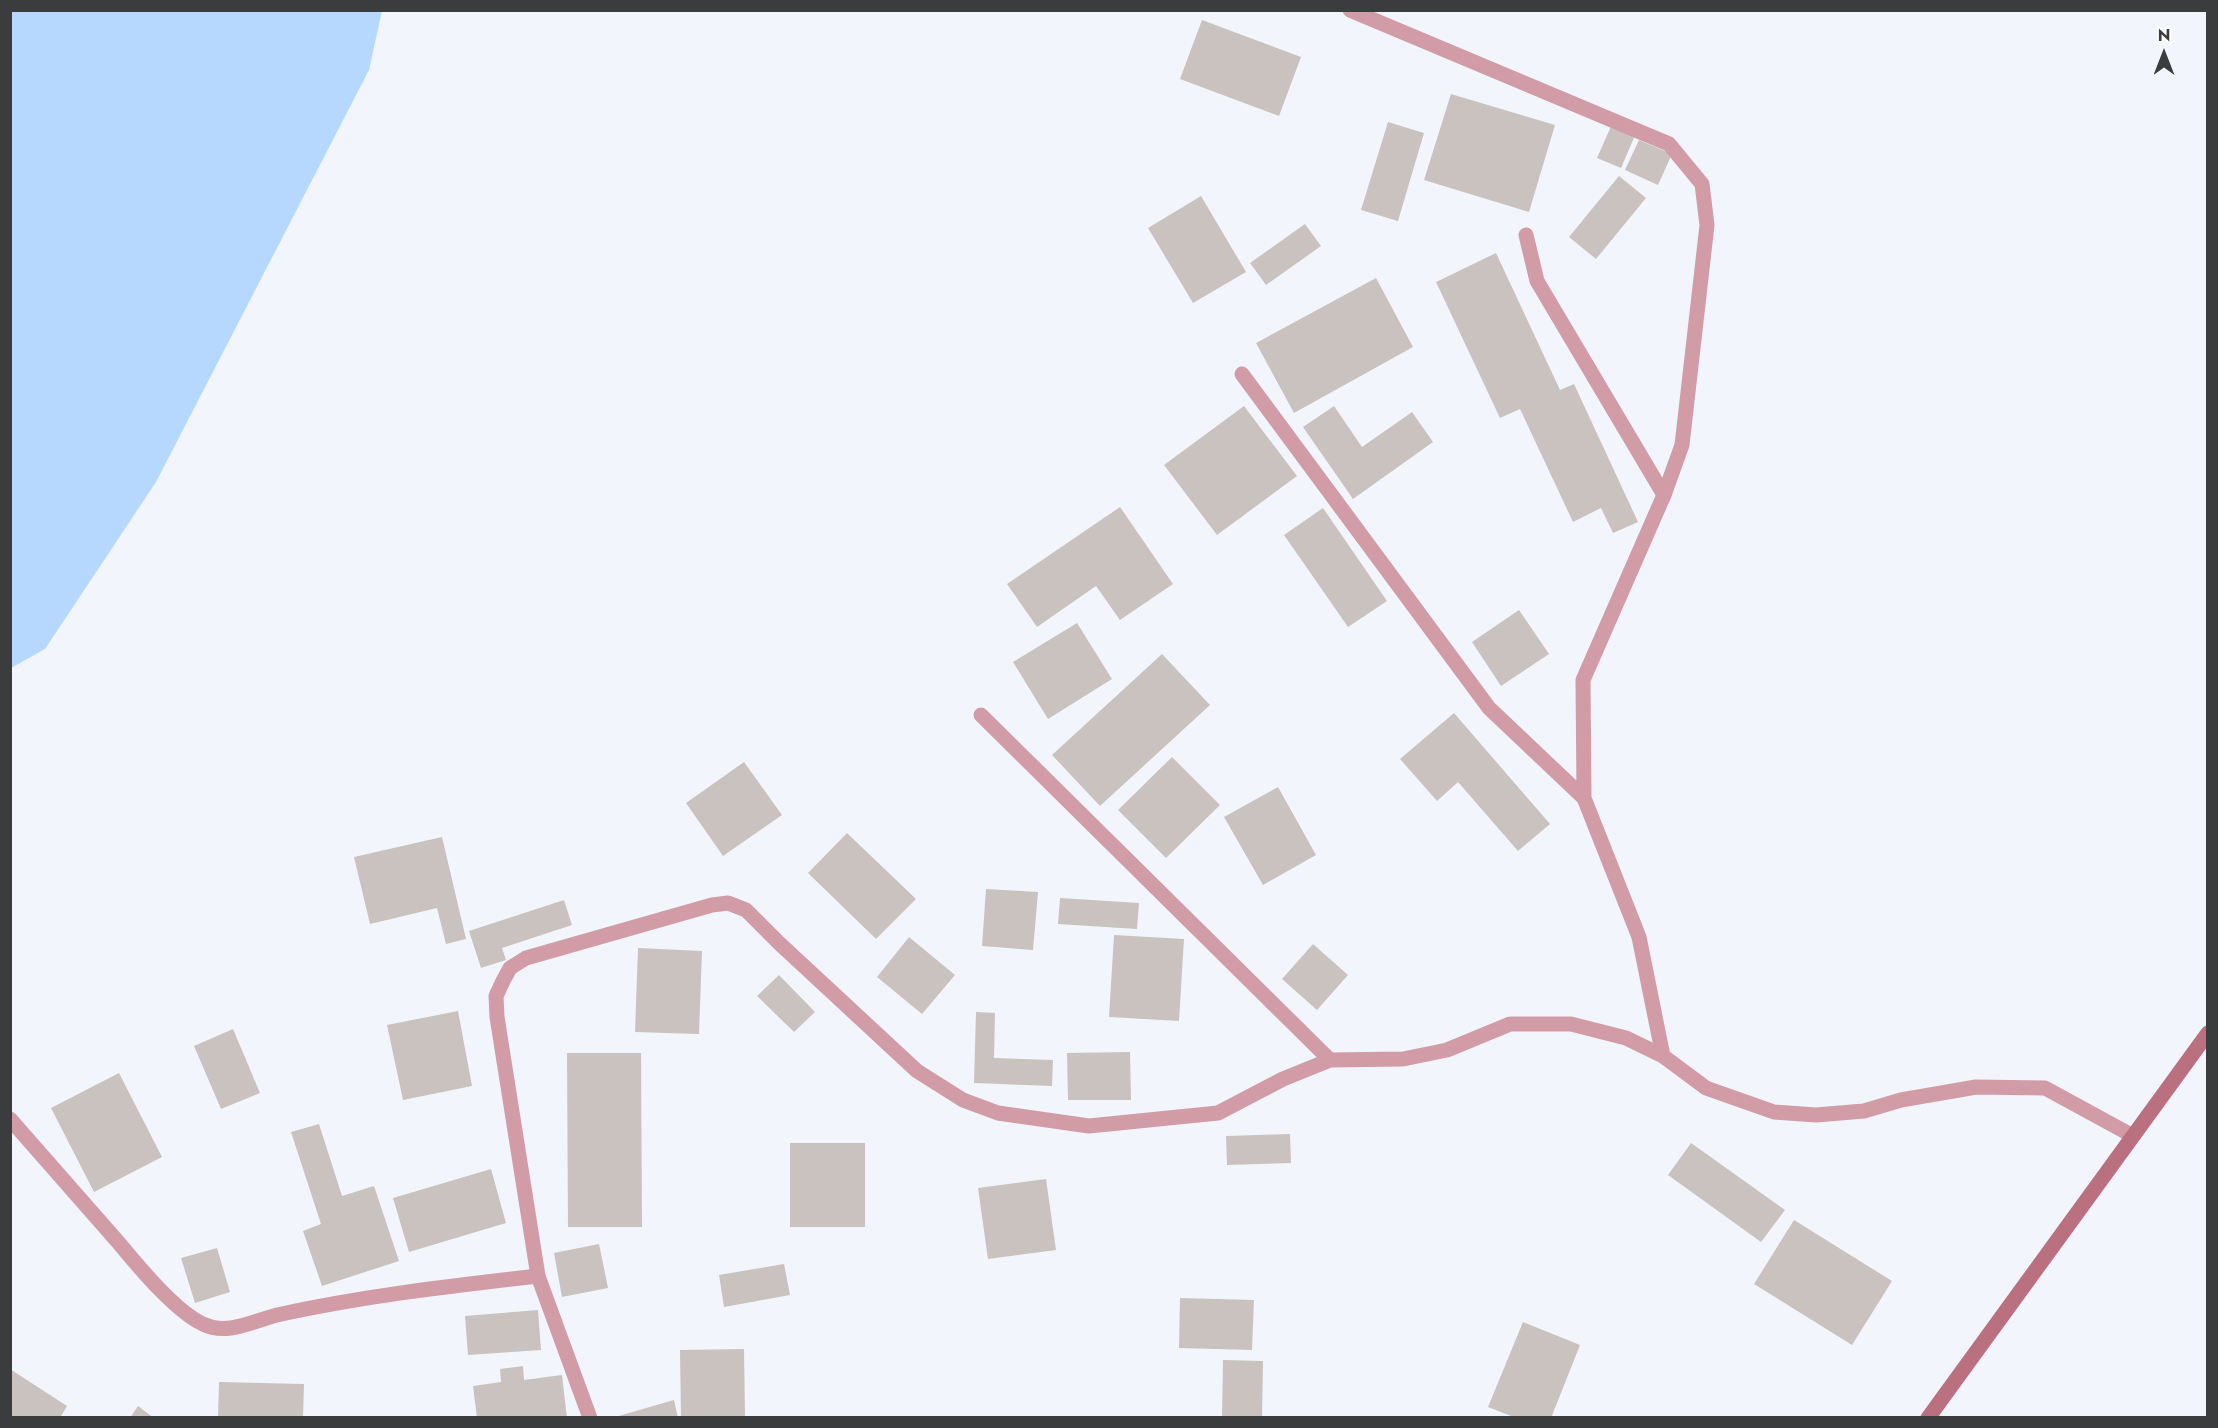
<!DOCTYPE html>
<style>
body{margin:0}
#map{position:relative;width:2218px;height:1428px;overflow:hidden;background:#f2f6fc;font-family:Jost,sans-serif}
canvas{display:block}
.frame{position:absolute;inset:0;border:12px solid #3a3c3e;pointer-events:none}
.north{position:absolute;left:2134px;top:24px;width:60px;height:60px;-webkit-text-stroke:4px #fff;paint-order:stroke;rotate:0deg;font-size:16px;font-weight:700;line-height:24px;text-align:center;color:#3a3c3e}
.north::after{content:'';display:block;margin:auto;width:21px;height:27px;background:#3a3c3e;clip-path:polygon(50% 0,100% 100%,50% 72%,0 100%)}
</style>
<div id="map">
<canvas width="2218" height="1428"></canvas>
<div class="frame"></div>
<div class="north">N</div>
</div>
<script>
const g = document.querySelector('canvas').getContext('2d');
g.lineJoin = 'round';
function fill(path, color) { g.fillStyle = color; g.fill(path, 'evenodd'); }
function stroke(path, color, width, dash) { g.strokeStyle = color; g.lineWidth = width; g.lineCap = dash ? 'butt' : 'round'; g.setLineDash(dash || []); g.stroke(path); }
fill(new Path2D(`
 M11,10L382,11L369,70L156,482L45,649L11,668Z`), '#b6d8ff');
fill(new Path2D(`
 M1202,20L1301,57L1279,116L1180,79Z
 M1451,94L1555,125L1529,212L1424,180Z
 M1388,122L1424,133L1398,221L1361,210Z
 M1612,124L1636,133L1621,168L1597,158Z
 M1639,140L1672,154L1658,185L1625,170Z
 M1619,176L1646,198L1596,259L1569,237Z
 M1201,196L1246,272L1193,303L1148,228Z
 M1305,224L1321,246L1266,285L1250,263Z
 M1496,253L1560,390L1574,384L1638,522L1613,533L1601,508L1573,522L1520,409L1500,418L1436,282Z
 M1376,278L1413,347L1294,413L1256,343Z
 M1244,406L1297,476L1217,535L1164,465Z
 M1334,406L1362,447L1412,412L1433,442L1353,499L1303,427Z
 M1120,507L1173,584L1120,620L1096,586L1037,627L1007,584Z
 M1323,508L1387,601L1348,627L1284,535Z
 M1519,610L1549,654L1501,686L1472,642Z
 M1077,623L1112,679L1048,719L1013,662Z
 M1162,654L1210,705L1100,806L1052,755Z
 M1454,713L1550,824L1518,851L1458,782L1437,801L1400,759Z
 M1172,757L1220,805L1166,858L1118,810Z
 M744,762L782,815L723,856L686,803Z
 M1278,787L1316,855L1263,885L1224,817Z
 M847,833L916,899L876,939L808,873Z
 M442,837L466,939L446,944L437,908L370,924L354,857Z
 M986,889L1038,892L1033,950L982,946Z
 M1060,898L1139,903L1137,929L1058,924Z
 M564,900L572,925L502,948L506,960L481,968L469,931Z
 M1114,935L1184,939L1179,1021L1109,1017Z
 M909,937L955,975L922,1014L877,977Z
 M1313,944L1348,975L1317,1010L1282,979Z
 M638,948L702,951L699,1034L635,1032Z
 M779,975L815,1012L794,1032L757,996Z
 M458,1011L472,1086L403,1100L387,1025Z
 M976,1012L995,1013L994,1058L1053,1060L1052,1086L974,1083Z
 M233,1029L260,1093L221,1109L194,1046Z
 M1130,1052L1131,1100H1068L1067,1053Z
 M567,1053H641L642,1227H568Z
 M119,1073L162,1157L94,1192L51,1108Z
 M319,1124L342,1196L374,1186L399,1261L322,1286L303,1231L321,1224L291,1132Z
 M1290,1134L1291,1163L1227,1165L1226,1136Z
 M790,1143H865V1227H790Z
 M1691,1143L1785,1210L1761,1242L1668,1175Z
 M491,1169L506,1223L409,1252L393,1198Z
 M1046,1179L1056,1250L988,1259L978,1188Z
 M1794,1220L1892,1281L1852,1345L1754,1284Z
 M599,1244L608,1288L562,1297L554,1253Z
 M217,1248L230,1292L195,1303L181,1258Z
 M784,1264L790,1295L724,1307L719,1275Z
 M1180,1298L1254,1300L1252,1350L1179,1348Z
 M538,1310L541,1350L468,1355L465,1316Z
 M1523,1322L1580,1345L1551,1418H1516L1488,1407Z
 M744,1349L745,1418H681L680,1350Z
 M1223,1360L1263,1361L1262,1418H1222Z
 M523,1366L524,1380L562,1375L567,1418H477L473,1386L501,1382L500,1369Z
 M10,1369L67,1406L60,1418H10Z
 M219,1382L304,1384L303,1418H218Z
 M674,1400L678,1418H616L615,1417Z
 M138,1406L154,1418H130Z`), '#c9c2be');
stroke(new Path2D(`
 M1350,10L1669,144L1702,184L1707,225L1682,445L1664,495
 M10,1119C46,1160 82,1201 118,1242C138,1266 176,1312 203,1324C227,1336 253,1321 277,1315C363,1296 450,1286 538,1276`), '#d19ca5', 15);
stroke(new Path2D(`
 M1526,235L1537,281L1664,495L1583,680L1584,798L1639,937L1663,1056
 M1242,374L1489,708L1584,798
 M981,715L1330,1060
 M590,1418L538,1276L497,1017L496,996L503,981L510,968L526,958L712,905L728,903L746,910L779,943L917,1071L963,1100L998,1113L1089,1126L1218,1113L1283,1079L1330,1060L1403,1059L1447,1050L1510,1024H1571L1626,1038L1663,1056L1706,1088L1774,1112L1816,1115L1864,1111L1901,1100L1976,1087L2045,1088L2133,1136`), '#d19ca5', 15);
stroke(new Path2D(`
 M1928,1418L2208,1033`), '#ba707e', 15);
</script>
